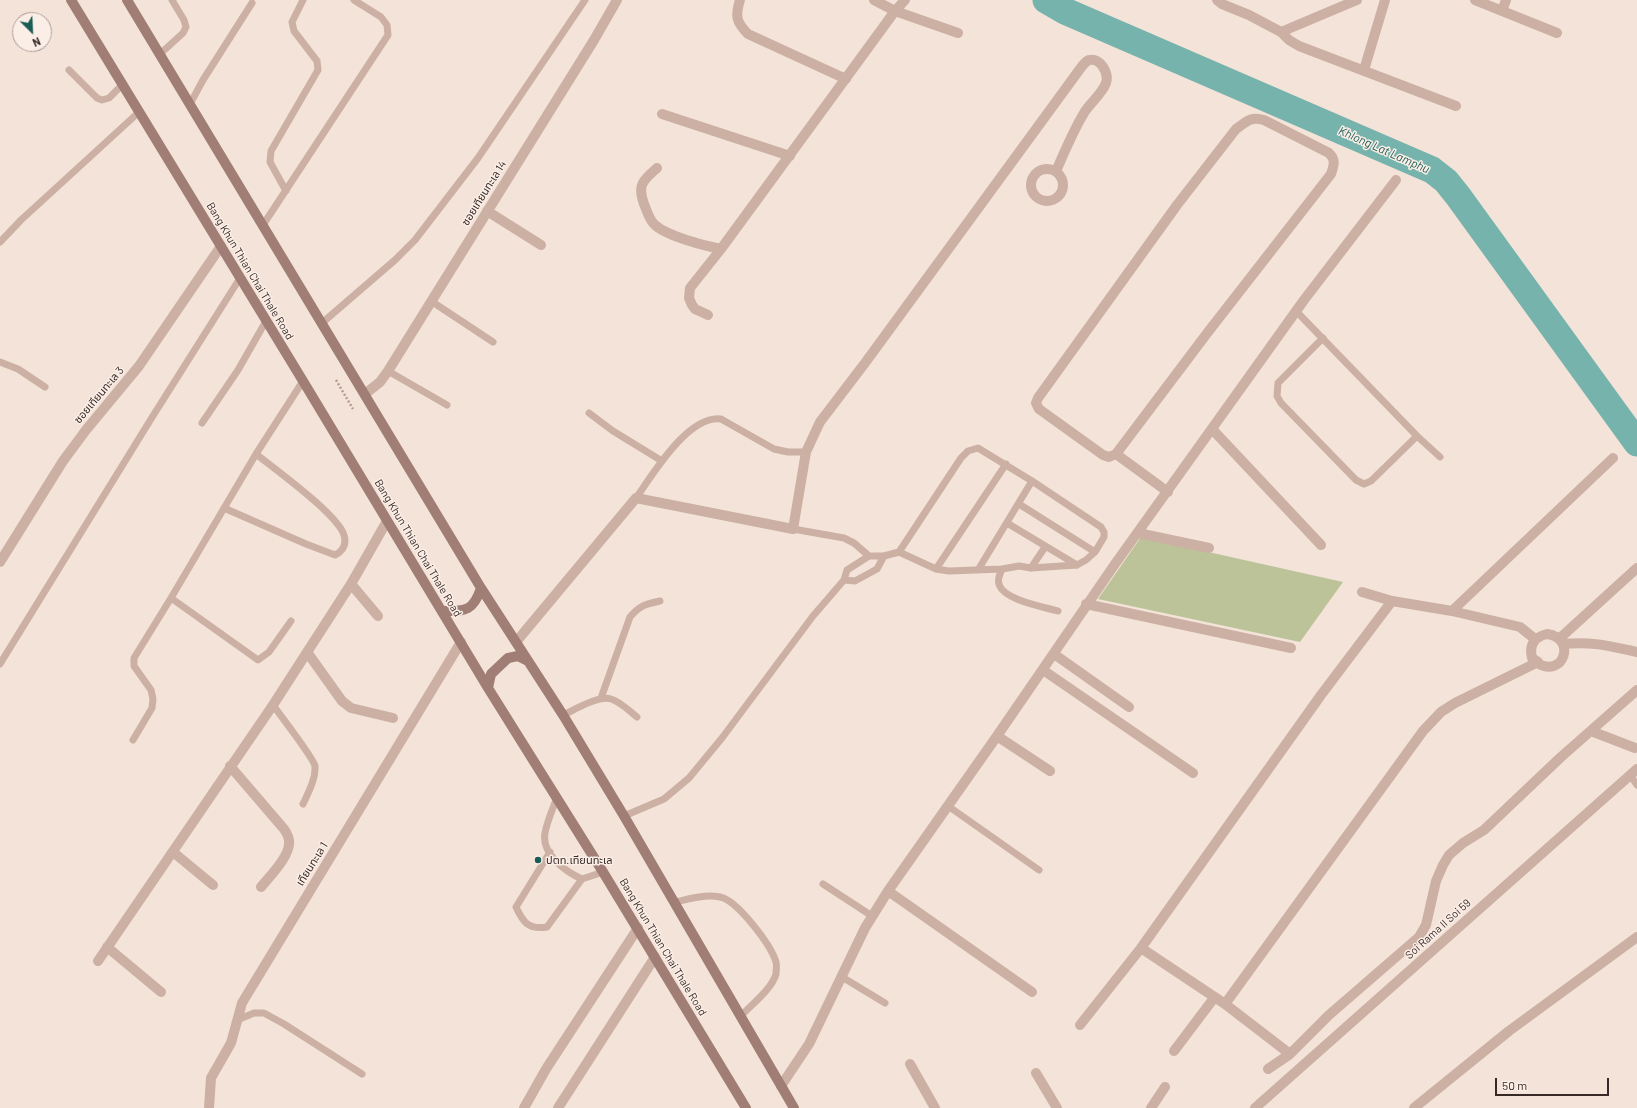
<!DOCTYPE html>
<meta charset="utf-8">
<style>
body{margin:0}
#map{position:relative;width:1637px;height:1108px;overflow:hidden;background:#f3e3d9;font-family:Barlow,sans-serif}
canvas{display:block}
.north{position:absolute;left:12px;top:12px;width:40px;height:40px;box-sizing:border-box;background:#fbeee6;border:1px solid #ad9f99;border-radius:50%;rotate:156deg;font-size:11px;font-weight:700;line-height:16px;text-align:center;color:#372926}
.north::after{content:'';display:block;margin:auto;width:14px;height:18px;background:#195c56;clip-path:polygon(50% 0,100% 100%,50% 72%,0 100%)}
.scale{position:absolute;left:1495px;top:1078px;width:114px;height:18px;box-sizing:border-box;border:2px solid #372926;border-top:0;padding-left:5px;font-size:12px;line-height:14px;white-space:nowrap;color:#372926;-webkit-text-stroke:3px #fbeee6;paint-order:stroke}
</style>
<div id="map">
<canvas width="1637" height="1108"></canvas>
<div class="north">N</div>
<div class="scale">50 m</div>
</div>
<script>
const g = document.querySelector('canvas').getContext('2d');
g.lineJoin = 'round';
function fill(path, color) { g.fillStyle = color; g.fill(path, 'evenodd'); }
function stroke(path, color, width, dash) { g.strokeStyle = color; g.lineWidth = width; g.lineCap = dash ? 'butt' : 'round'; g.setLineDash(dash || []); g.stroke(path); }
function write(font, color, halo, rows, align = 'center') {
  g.font = font + ' Barlow,"Noto Sans Thai",sans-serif'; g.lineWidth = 3; g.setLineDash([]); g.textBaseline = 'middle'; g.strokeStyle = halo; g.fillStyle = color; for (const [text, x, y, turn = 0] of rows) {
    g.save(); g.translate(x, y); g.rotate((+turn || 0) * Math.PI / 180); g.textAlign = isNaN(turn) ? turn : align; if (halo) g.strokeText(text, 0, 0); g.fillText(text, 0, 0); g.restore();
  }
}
fill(new Path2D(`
 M1141,537L1343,582L1300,642L1098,599Z`), '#bcc398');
stroke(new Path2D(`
 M1046,0L1065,11L1432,170L1446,181L1458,196L1637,443`), '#76b3ac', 27);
stroke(new Path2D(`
 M336,380L353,409`), '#b89a8e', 2.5, [2, 2]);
stroke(new Path2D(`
 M160,54L183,33L186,27L184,20L172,0
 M69,70L97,98L102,100L109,98L122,85
 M190,104L203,80L252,3
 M286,191L270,162L271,151L318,70L317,61L294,31L292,22L303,0
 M263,225L388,35L387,25L381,17L354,0
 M0,242L21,220L139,112
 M431,301L493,342
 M1296,311L1417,436L1440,457
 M322,323L395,260L415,240L478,158L585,0
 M1323,338L1278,383L1277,396L1281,403L1356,480L1364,484L1371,481L1417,436
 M0,362L18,369L45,387
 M388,371L447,405
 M589,413L613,431L662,461
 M202,423L238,370L266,321
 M636,498C653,474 688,415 721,419L774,449L788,452H806
 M1019,504L1095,552
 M224,508L306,544L335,555C343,551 347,545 344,535C337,514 276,470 256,454
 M1007,523L1077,565
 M793,529L844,538L854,543L869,556
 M899,552L961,458L968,451L978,448L1032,481L978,570
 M1031,568L1045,547
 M936,569L1006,464
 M1002,569C1000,574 997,579 999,584C1003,600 1044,607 1058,611
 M844,580L855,581L877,569L884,556
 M171,598L258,660L269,652L291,621
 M0,664L151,419L240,278
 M601,698L630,617C640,605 646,604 660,601
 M273,705C280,715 313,757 315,766C316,779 308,793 303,804
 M563,715C574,710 599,695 611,699C621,702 629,711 637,717
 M133,740L152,708L153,699L151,690L134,666V658L171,598L256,454L303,381
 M1630,775L1637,785
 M557,797C553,809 547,821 545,833C541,854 566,872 582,879L603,872
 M948,806L1039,870
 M624,816L664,799L689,778L722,738L813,616L844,580L847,570L869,556H884L899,552L936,569L949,571L1002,569L1019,566L1031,568L1077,565L1086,560L1095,552L1104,537V532L1101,527L1032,481
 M550,852L516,907C523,922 528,930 547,927L582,879
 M823,884L872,916
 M675,902C689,899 704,894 720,897C737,900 771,945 776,962C777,965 776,971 776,974C772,989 751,1005 741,1016
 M842,977L885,1003
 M238,1017L242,1018L254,1013H264L284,1024L362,1074`), '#ccb0a4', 7);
stroke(new Path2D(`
 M740,0C735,16 736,22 748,34L846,79
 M874,0L895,11L958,33
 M1217,0L1222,4L1249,15L1281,32L1289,40L1299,46L1456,106
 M1475,0L1557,33
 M1502,11L1506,0
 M1281,32L1357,0
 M1364,70L1385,0
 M662,114L790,156
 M657,168C643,180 637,185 644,204C647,211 649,220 655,225C667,236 705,246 721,249L895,11L905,0
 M1031 185a16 16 0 1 1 32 0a16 16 0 1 1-32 0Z
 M487,211L541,245
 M708,315L695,309L692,305L689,298L690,288L721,249
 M365,394L380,382L388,371L594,40L617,0
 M1212,429L1321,545
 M1116,454L1208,332L1331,174C1334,165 1336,160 1329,153L1264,120C1251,116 1247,121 1236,129L1177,205L1038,398L1036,403L1039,409L1103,455L1109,457L1116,454L1168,492
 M1138,533L1209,548
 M0,562L63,461L86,430L139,366L221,246
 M351,584L378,616
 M1362,592L1392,601L1452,611L1520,627L1535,639
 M1086,604L1291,648
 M1452,611L1613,458
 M1547,634C1577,638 1564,679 1537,663L1538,662L1532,658C1529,645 1534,637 1547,634Z
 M1559,639L1637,568
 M516,642L636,498L793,529L806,452L820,422L865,363L1077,73C1080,69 1084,62 1089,60C1101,57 1109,74 1106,83C1102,94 1090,103 1084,113C1073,131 1065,151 1056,171
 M1563,644C1592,641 1609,646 1637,652
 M307,652L342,701L351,708L393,718
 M1054,654L1129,707
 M1043,670L1193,773
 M1591,731L1635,748
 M997,736L1050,771
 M230,766L284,829C286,832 289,837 289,841C291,855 270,876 261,887
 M173,852L213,885
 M888,891L1032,992
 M107,947L161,992
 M1141,948L1225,1004L1290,1054
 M98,961L273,705L351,584L387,521
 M1225,1004L1423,731L1441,712L1455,703L1538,662
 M1080,1025L1141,948L1321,695L1392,601
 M1174,1051L1214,998
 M910,1064L935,1108
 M1268,1069L1290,1054L1329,1015L1419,937L1426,925L1436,881L1443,865L1449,855L1463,843L1484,830L1561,757L1637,690
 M1036,1073L1057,1108
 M781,1086L809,1044L865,928L888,891L997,736L1115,564L1304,300L1396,180
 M209,1108L211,1078L231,1043L242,1003L461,642
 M524,1108L546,1069L638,928
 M558,1108L655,957
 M1151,1108L1165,1087
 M1255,1108L1637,769
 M1414,1108L1509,1031L1637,937`), '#ccb0a4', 10);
stroke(new Path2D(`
 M71,0L303,381L488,688L603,872L746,1108
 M127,0L481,588L563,715L624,816L794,1108
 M442,611C465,611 473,612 481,588
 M488,688L491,674L508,658L518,656L528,661`), '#a07e75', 10);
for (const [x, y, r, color] of [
 [538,860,4,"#195c56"]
]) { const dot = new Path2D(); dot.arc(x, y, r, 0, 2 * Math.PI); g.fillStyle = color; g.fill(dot); stroke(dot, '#fbeee6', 1.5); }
write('11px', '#372926', '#fbeee6', [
 ["ซอยเทียนทะเล 14",484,193,-58],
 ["Bang Khun Thian Chai Thale Road",250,271,59],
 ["ซอยเทียนทะเล 3",99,395,-50],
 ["Bang Khun Thian Chai Thale Road",418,548,59],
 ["เทียนทะเล 1",312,864,-58],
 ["Soi Rama II Soi 59",1438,929,-42],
 ["Bang Khun Thian Chai Thale Road",663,947,59]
]);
write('11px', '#372926', '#fbeee6', [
 ["ปตท.เทียนทะเล",546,860]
], 'left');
write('italic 12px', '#195c56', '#fbeee6', [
 ["Khlong Lat Lamphu",1384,150,24]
]);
</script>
